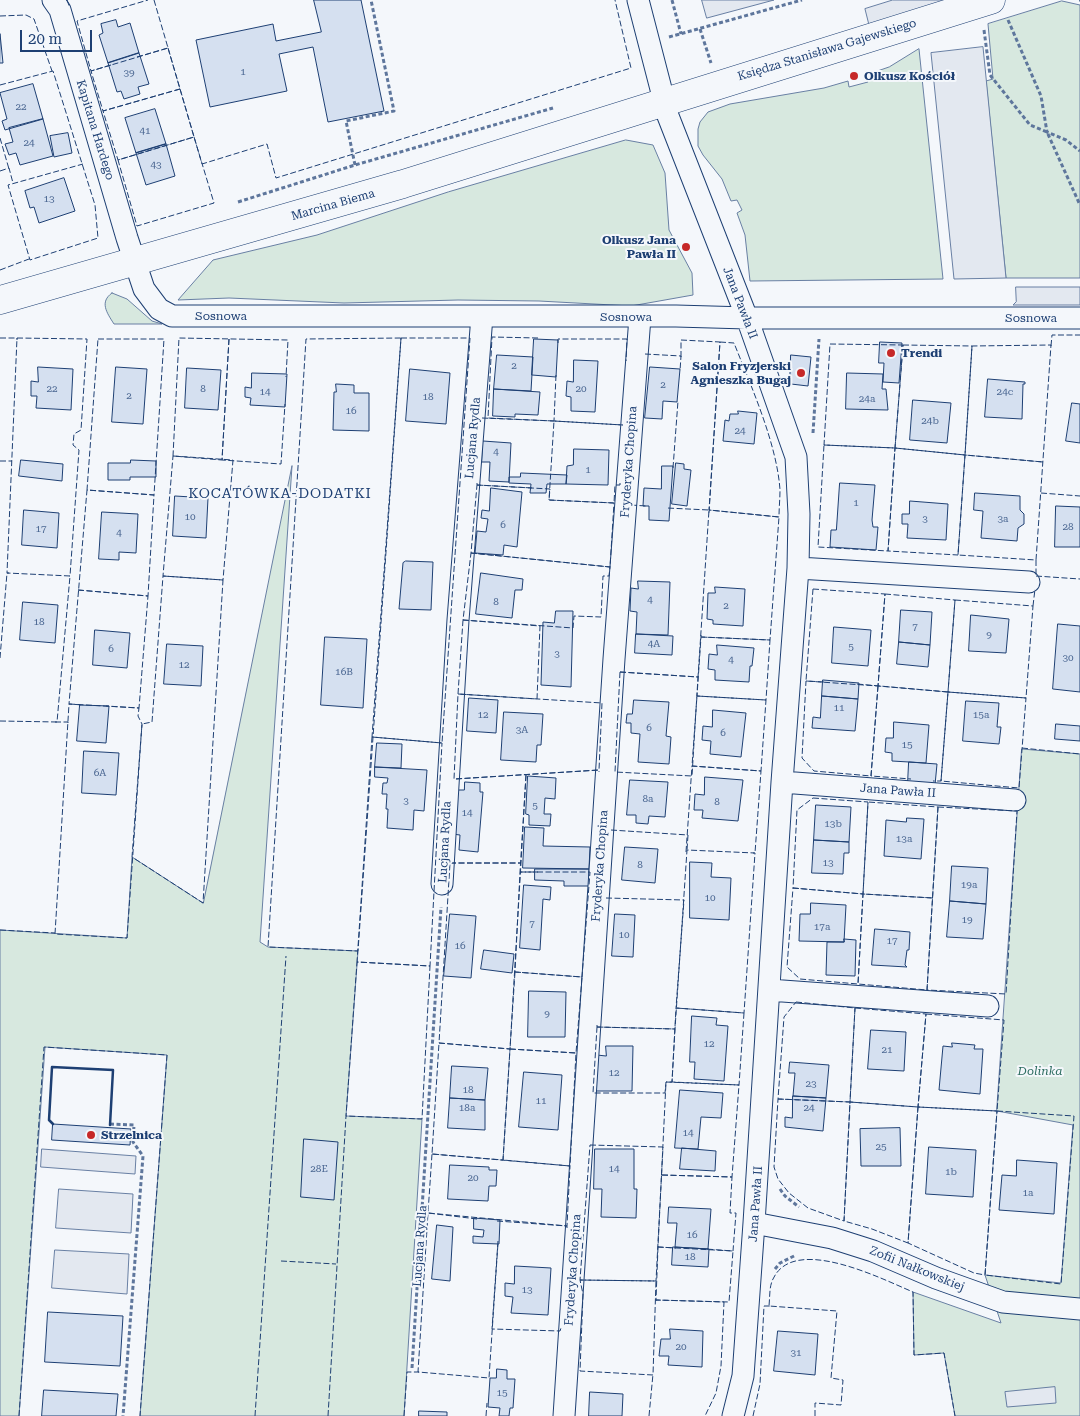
<!DOCTYPE html>
<meta charset="utf-8">
<style>
body{margin:0}
#map{position:relative;width:1080px;height:1416px;overflow:hidden;background:#f4f7fb;font-family:"Roboto Serif",serif}
canvas{display:block}
.scale{position:absolute;left:20px;top:30px;width:72px;height:22px;box-sizing:border-box;border:2px solid #1d3f73;border-top:0;padding-left:6px;font-size:15px;line-height:18px;white-space:nowrap;color:#1d3f73;-webkit-text-stroke:4px #f4f7fb;paint-order:stroke}
</style>
<div id="map">
<canvas width="1080" height="1416"></canvas>
<div class="scale">20 m</div>
</div>
<script>
const g = document.querySelector('canvas').getContext('2d');
g.lineJoin = 'round';
function fill(path, color) { g.fillStyle = color; g.fill(path, 'evenodd'); }
function stroke(path, color, width, dash) { g.strokeStyle = color; g.lineWidth = width; g.lineCap = dash ? 'butt' : 'round'; g.setLineDash(dash || []); g.stroke(path); }
function write(font, color, halo, rows, align = 'center') {
  g.font = font + ' "Roboto Serif",serif'; g.lineWidth = 4; g.setLineDash([]); g.textBaseline = 'middle'; g.strokeStyle = halo; g.fillStyle = color; for (const [text, x, y, turn = 0] of rows) {
    g.save(); g.translate(x, y); g.rotate((+turn || 0) * Math.PI / 180); g.textAlign = isNaN(turn) ? turn : align; if (halo) g.strokeText(text, 0, 0); g.fillText(text, 0, 0); g.restore();
  }
}
const green = new Path2D(`
 M1062,1L1080,5V278H1006L986,81L993,79L988,24Z
 M919,49L943,279L750,281L745,235L737,213L742,210L737,200L731,201L722,179L703,155L698,146V129L700,122L708,112L730,104L824,88L848,81L849,87L868,82L866,75L889,67Z
 M626,140L653,145L665,173L669,230L692,273L693,295L631,306L539,301L458,300L344,303L229,298L178,300L213,260L317,235L448,192Z
 M112,293L127,299L152,321L162,324H114C107,313 99,302 112,293Z
 M292,466L260,942L268,947L358,951L346,1116L422,1119L404,1416H140L167,1055L45,1047L19,1416H0V930L127,938L132,857L203,903Z
 M1022,749L1080,754V1416H955L944,1353L914,1355L913,1292L1001,1323L985,1275L1061,1283L1073,1125L997,1111Z`);
fill(green, '#d7e8df');
stroke(green, '#687fa3', 1);
const parking = new Path2D(`
 M702,0H774L707,18Z
 M893,0H948L869,25L865,9Z
 M983,47L1006,278L954,279L931,53Z
 M1016,287H1080V305H1013L1016,302Z
 M42,1149L136,1156L135,1174L41,1167Z
 M59,1189L133,1194L131,1233L56,1228Z
 M55,1250L129,1254L127,1294L52,1288Z
 M1055,1387L1056,1403L1007,1407L1005,1392Z`);
fill(parking, '#e3e8f0');
stroke(parking, '#687fa3', 1);
const building = new Path2D(`
 M314,0H361L384,111L328,122L313,47L279,54L287,91L210,107L196,40L273,24L276,41L321,32Z
 M116,20L118,27L130,23L139,53L108,63L99,35L103,33L101,24Z
 M0,34L3,63H0Z
 M139,53L149,84L138,87L140,94L124,99L121,91L117,92L108,63Z
 M33,84L43,119L5,130L2,121L7,119L0,93Z
 M155,109L166,144L136,153L125,118Z
 M43,119L53,156L20,165L16,153L9,155L5,144L13,142L9,128Z
 M68,133L72,153L54,157L50,136Z
 M166,144L175,176L146,185L136,153Z
 M64,178L75,211L39,223L34,207L30,208L25,191Z
 M534,339L558,340L556,377L532,375Z
 M880,342L902,343L899,383L883,382L884,363H879Z
 M497,355L533,357L531,391L494,389Z
 M791,355L811,357L808,386L791,384L790,375Z
 M574,360L598,361L595,412L571,411V397L566,396L567,381L573,382Z
 M38,367L73,369L71,410L36,408L37,396H31V381L38,382Z
 M116,367L147,369L143,424L112,422Z
 M650,367L680,369L677,402L663,401L662,419L645,418Z
 M187,368L221,370L218,410L185,408Z
 M410,369L450,373L446,424L406,421Z
 M252,373L287,374L285,407L250,405L251,398L245,397V387L251,388Z
 M847,373L883,374L882,389H886L888,410L846,409Z
 M988,379L1025,382V384H1023L1022,419L985,417Z
 M336,384L354,385V393H369V431L333,430L334,392H336Z
 M494,389L540,392L538,415L515,414V417L493,416Z
 M913,400L951,403L947,443L910,440Z
 M1072,403L1080,404V443L1066,441Z
 M738,411L757,413L754,444L723,441L725,420L729,421L730,414H738Z
 M483,441L511,443L509,482L489,481L490,462H482Z
 M574,449L609,450L608,485L566,484L567,466L573,465Z
 M21,460L63,464L62,481L19,476Z
 M131,460L156,461V477H130V480H108V463H130Z
 M676,463L684,464V469L691,470L687,506L672,504Z
 M662,466H673L669,521L649,520V506H643L644,488L661,489Z
 M521,473L567,475L566,484H547L546,493H530L531,484L509,483V477H520Z
 M840,483L875,485L872,520L873,527H878L876,550L830,547L831,530H836Z
 M491,488L522,492L517,547L504,545L503,555L475,553L477,531L486,532L488,519L481,518L482,510L489,511Z
 M975,493L1020,496V510L1024,514V524L1018,528L1017,541L981,538L983,511L974,510Z
 M175,496L208,498L206,538L173,536Z
 M910,501L948,504L946,540L907,538L908,524H902V514H909Z
 M1056,506L1080,507V547H1055Z
 M24,510L59,513L57,548L22,545Z
 M102,512L138,514L136,553L119,552V560L99,559Z
 M406,561L433,562L431,610L399,609L403,563Z
 M481,573L523,579L522,590H515L512,618L476,614Z
 M638,581L670,582L668,635L636,634L637,612L630,611L631,588L638,589Z
 M715,587L745,589L743,626L713,624V620L707,619L708,593H715Z
 M23,602L58,605L55,643L20,640Z
 M901,610L932,612L930,645L899,642Z
 M556,611H573L571,687L541,685L543,622L554,623Z
 M971,615L1009,619L1006,653L969,651Z
 M1058,624L1080,626V692L1053,689Z
 M834,627L871,630L868,666L832,663Z
 M95,630L130,633L127,668L93,665Z
 M636,634L673,636L672,655L635,653Z
 M325,637L367,639L363,708L321,705Z
 M899,642L930,645L928,667L897,664Z
 M167,644L203,646L201,686L164,684Z
 M717,645L754,648L752,666H750L749,682L715,680V670L708,669L709,654L717,655Z
 M823,680L859,683L858,699L822,696Z
 M822,696L858,699L855,731L812,728L813,717L820,718Z
 M469,698L498,700L496,733L467,731Z
 M634,700L669,702L666,736L671,737L669,764L638,762L640,734L631,733V723H626L627,714H632Z
 M966,701L999,703L997,727H1001L999,744L963,741Z
 M80,705L109,706L106,743L77,741Z
 M713,710L746,713L741,757L710,754L711,741L702,740L703,726L712,727Z
 M504,712L543,714L541,745H537L536,762L501,760Z
 M894,722L929,725L926,763L892,761V753L885,752L886,738H893Z
 M1056,724L1080,726V741L1055,739Z
 M377,743L402,744L401,768L375,767Z
 M84,751L119,753L116,795L82,793Z
 M909,762L937,764L935,785L908,783Z
 M375,767L427,770L424,811L414,810L413,830L387,828L388,809H386L387,794H382L383,783H387L388,778L375,777Z
 M528,776L556,778L555,799L545,798L544,814H551L550,826L529,825V815L526,814Z
 M705,777L743,780L738,821L702,818L703,810H694L695,794L704,795Z
 M630,780L668,782L665,817L649,816L648,824L636,823V815H627Z
 M465,782L480,783V792H483L478,852L459,850L460,835L452,834L455,790H464Z
 M816,805L851,807L849,842L814,840Z
 M907,818L924,819L921,859L884,856L886,820L906,822Z
 M525,827L544,828L543,846L590,847L589,869L523,868Z
 M814,840L849,842V853H844L843,874L812,873Z
 M625,847L658,849L655,883L622,880Z
 M690,862L712,863L711,877L731,878L729,920L690,918Z
 M952,866L988,868L986,904L950,901Z
 M535,869H589V886H564V881L535,880Z
 M524,885L551,887L550,900L543,899L540,950L520,948Z
 M950,901L986,904L983,939L947,937Z
 M811,903L846,905L844,942L799,941L800,914H810Z
 M450,914L476,916L471,978L444,976Z
 M615,914L635,915L633,957L612,956Z
 M875,929L910,932L909,950H907L905,965L907,967L872,965Z
 M844,939L856,940L855,976L826,975L827,942H844Z
 M484,950L514,954L512,973L481,969Z
 M529,991L566,992L565,1037H528Z
 M692,1016L717,1018L716,1025L728,1026L724,1081L694,1079L695,1062H690Z
 M871,1030L906,1032L904,1071L868,1069Z
 M952,1043L975,1045L974,1049H983L980,1094L939,1090L943,1046L952,1047Z
 M606,1046H633L632,1091H596L597,1055L606,1056Z
 M790,1062L829,1065L826,1098L793,1096L795,1073H789Z
 M452,1066L488,1068L485,1100L450,1098Z
 M524,1072L562,1075L558,1130L519,1127Z
 M680,1090L723,1093L721,1118L701,1117L698,1149L675,1148Z
 M793,1096L826,1098L823,1131L785,1127V1117L792,1118Z
 M450,1098L485,1100V1130L448,1128Z
 M53,1124L131,1129L130,1145L52,1140Z
 M900,1128L901,1166H861L860,1129Z
 M304,1139L338,1142L334,1200L301,1197Z
 M929,1147L976,1150L973,1197L926,1194Z
 M682,1148L716,1151L715,1171L680,1169Z
 M595,1149H634V1189H637L636,1218L601,1217L602,1189H594Z
 M1017,1160L1057,1163L1054,1214L999,1210L1002,1175L1016,1176Z
 M450,1165L489,1167V1170H497L496,1186H489L488,1201L448,1199Z
 M669,1207L711,1209L708,1249L675,1247L677,1223H668Z
 M474,1218L500,1220L499,1244L473,1243V1236L483,1237L484,1230L474,1229Z
 M437,1225L453,1227L450,1281L432,1279Z
 M673,1247L709,1249L708,1267L672,1265Z
 M515,1266L551,1268L548,1315L511,1313L513,1297L505,1296V1283L514,1284Z
 M48,1312L123,1316L120,1366L45,1362Z
 M670,1329L703,1331L702,1367L668,1365L669,1356H659L661,1339H670Z
 M778,1331L818,1334L815,1375L774,1371Z
 M497,1369L507,1370V1379H515L513,1408H510L509,1416H499L500,1408L488,1407L490,1378H496Z
 M44,1390L118,1394L116,1416H42Z
 M590,1392L623,1394L622,1416H589Z
 M419,1411L447,1412V1416H419Z`);
fill(building, '#d5e0f0');
stroke(building, '#1d3f73', 1);
const street = new Path2D(`
 M53,0L60,10L127,238L144,289L159,309L172,316H676L747,318H1080
 M638,0L668,116L747,318L796,457L799,514L798,568L782,782L754,1223L743,1376L733,1416
 M798,568L1029,582
 M782,782L1015,800
 M442,884L458,620L482,316
 M769,990L988,1006
 M754,1223L832,1238L873,1251L936,1278L1003,1302L1080,1309
 M564,1416L614,659L640,317`);
const secondary = new Path2D(`
 M0,300L403,184L991,0`);
stroke(street, '#1d3f73', 23);
stroke(secondary, '#1d3f73', 29);
stroke(new Path2D(`
 M672,0L681,34
 M1079,0H1080
 M1008,20L1041,96L1047,132L1066,140L1080,151
 M700,29L711,63
 M984,30L990,75L1030,125L1047,132L1080,205
 M669,37L802,0
 M355,165L346,121L394,111L371,0
 M238,202L355,165L553,108
 M813,433L819,339
 M110,1124L134,1125L133,1142L143,1156L123,1416
 M780,1189L785,1196L799,1207
 M775,1269L780,1263L796,1255
 M412,1368L441,907`), '#5e769c', 3, [4, 2.5]);
stroke(street, '#f4f7fb', 21);
stroke(secondary, '#f4f7fb', 28);
stroke(new Path2D(`
 M67,0L70,8
 M154,0L202,164L267,144L276,178L631,68L615,0
 M0,16L26,15L34,19L52,71
 M168,48L180,89L103,111L91,71Z
 M137,57L168,48V46
 M111,65L91,71L77,21L148,0
 M0,85L53,71L95,205L98,238L30,260L8,185L83,164
 M180,89L194,137L118,160L103,111Z
 M194,137L214,203L137,226L118,160Z
 M0,138L9,169
 M0,171L9,168L13,183
 M0,270L29,259
 M0,338H17V340
 M17,338L87,339L81,430L74,434L73,445L79,450L70,576L7,573Z
 M401,338L358,951L268,947L306,339Z
 M401,338H470L442,743L372,737Z
 M538,338L492,337L488,418L554,421
 M98,339H164L154,495L87,490Z
 M229,339L222,460L173,456L179,338L288,340L286,377
 M229,339L222,460L281,464L285,404
 M720,342L734,343C751,386 777,444 780,490C780,499 779,508 779,517L709,510Z
 M558,343V339H627L626,361
 M830,344L903,345L895,448L824,445Z
 M903,345L972,346L965,455L895,448Z
 M1051,346L1052,335H1080
 M645,354L681,356L680,371
 M681,357V340L720,342L709,513
 M556,375L554,421L623,425
 M482,418L554,421
 M824,445L895,448L888,551L818,547Z
 M895,448L965,455L958,555L888,551Z
 M173,456L233,460L223,580L163,576Z
 M0,461H12
 M1043,462L965,455L972,346L1051,345L1036,560L958,555L965,455L1043,462
 M673,468L678,401
 M477,483V485L533,488
 M620,483V485H615L614,503L549,500L554,421L623,425
 M477,485L550,489L549,500L614,503L610,567L471,553Z
 M1041,493L1080,496
 M631,505L646,506
 M471,553L610,567L609,576H603L601,617L574,616L573,628L463,620Z
 M1036,560V576H1037
 M163,576L223,580L203,903L132,857L142,724L152,722Z
 M1036,576L1080,579
 M813,589L885,594L878,686L806,681Z
 M78,590L148,596L139,708L106,706
 M78,590L148,596L154,495L87,490L69,704L83,705
 M885,594L955,600L948,692L878,686Z
 M955,600L1033,606L1026,698L948,692Z
 M1033,606L1035,589
 M463,620L540,626L537,699L458,694Z
 M701,635V637L770,640L779,517L709,510
 M701,637L770,640L766,700L697,696Z
 M0,658L7,573H9
 M620,672L698,677L709,510L667,508
 M620,672L698,677L692,776L615,772Z
 M824,682L806,681L802,758L814,771L871,776L878,686
 M857,684L948,692L941,781H933
 M878,686L871,776L911,779
 M948,692L1026,698L1019,788L941,781Z
 M458,694L602,703L599,770L454,779Z
 M697,696L766,700L761,771L692,766Z
 M69,704L139,708L138,716L142,724L127,938L55,934Z
 M0,721L57,722L70,576H69
 M55,722H68V723
 M372,737L442,743L430,966L357,962Z
 M1022,748L1080,754
 M526,775L520,872H538
 M456,779L599,770V772
 M813,798L868,802L863,894L793,888L797,810Z
 M938,807L1017,811L1006,994L927,990Z
 M611,830L688,835
 M688,835L687,850H688
 M686,852L692,766L761,771L755,853H753
 M450,863H521L526,775
 M450,863H521L510,1049L439,1043Z
 M520,872H590L582,977L515,972Z
 M793,888L863,894L858,984L800,979L787,967Z
 M606,898L684,900
 M933,898L863,894L858,984L927,990L938,807L868,802L863,894L933,898
 M0,930L55,933
 M515,972L582,977L576,1053L510,1049Z
 M796,1002L855,1008L850,1102L778,1099L784,1017Z
 M676,1008L744,1013L739,1085L672,1082Z
 M855,1008L926,1014L918,1107L850,1102Z
 M926,1014L1004,1020L997,1111L918,1107Z
 M597,1025V1027L675,1029C679,969 683,910 687,850L755,853L744,1013L676,1008L684,900
 M597,1027L675,1029L672,1082H666L665,1093H593Z
 M439,1043L510,1049L503,1160L432,1154Z
 M510,1049L576,1053L570,1166L503,1160Z
 M778,1099L850,1102L844,1221L808,1208L789,1193L778,1179L774,1167Z
 M850,1102L918,1107L908,1243L872,1229L844,1221Z
 M918,1107L997,1111L985,1275L974,1273L908,1243Z
 M997,1111L1074,1116L1061,1284L985,1275Z
 M590,1145L663,1147L656,1281L580,1280Z
 M432,1154L570,1166L567,1226L428,1213Z
 M662,1175L732,1177L730,1213H736L733,1251L706,1249
 M662,1175L732,1177L739,1085L666,1082L658,1247L676,1248
 M477,1219L428,1213L418,1372L489,1378L498,1243
 M497,1221L567,1226V1228
 M498,1241L492,1329L560,1331L561,1328
 M658,1247L733,1251L729,1302L656,1300Z
 M281,1261L336,1264
 M580,1280L656,1281L653,1375L580,1371L583,1294Z
 M656,1301V1300L724,1302L721,1366L716,1393L705,1416
 M19,1416L44,1047L167,1055L140,1416
 M255,1416L286,956
 M328,1416L346,1116L357,962L430,966L422,1119L346,1116
 M404,1416L407,1372H419
 M486,1416L487,1403
 M649,1416L653,1374
 M753,1416L760,1384L764,1306H771
 M815,1416V1403L841,1405L843,1380L831,1378L837,1311L769,1306C770,1297 769,1287 773,1279C794,1234 882,1279 913,1292L914,1355L944,1353L955,1416`), '#1d3f73', 1, [6, 2.5]);
stroke(new Path2D(`
 M53,1124L49,1120L52,1067L113,1070L110,1125`), '#1d3f73', 2.5);
for (const [x, y, r, color] of [
 [854,76,5,"#c62828"],
 [686,247,5,"#c62828"],
 [891,353,5,"#c62828"],
 [801,373,5,"#c62828"],
 [91,1135,5,"#c62828"]
]) { const dot = new Path2D(); dot.arc(x, y, r, 0, 2 * Math.PI); g.fillStyle = color; g.fill(dot); stroke(dot, '#f4f7fb', 2); }
write('10px', '#4b6792', null, [
 ["1",243,72],
 ["39",129,73],
 ["22",21,107],
 ["41",145,131],
 ["24",29,143],
 ["43",156,165],
 ["13",49,199],
 ["2",514,366],
 ["2",663,385],
 ["22",52,389],
 ["8",203,389],
 ["20",581,389],
 ["14",265,392],
 ["24c",1005,392],
 ["2",129,396],
 ["18",428,397],
 ["24a",867,399],
 ["16",351,411],
 ["24b",930,421],
 ["24",740,431],
 ["4",496,452],
 ["1",588,470],
 ["1",856,503],
 ["10",190,517],
 ["3",925,519],
 ["3a",1003,519],
 ["6",503,525],
 ["28",1068,527],
 ["17",41,529],
 ["4",119,533],
 ["4",650,600],
 ["8",496,602],
 ["2",726,606],
 ["18",39,622],
 ["7",915,627],
 ["9",989,635],
 ["4A",654,644],
 ["5",851,647],
 ["6",111,649],
 ["3",557,654],
 ["30",1068,658],
 ["4",731,660],
 ["12",184,665],
 ["16B",344,672],
 ["11",839,708],
 ["12",483,715],
 ["15a",981,715],
 ["6",649,728],
 ["3A",522,730],
 ["6",723,733],
 ["15",907,745],
 ["6A",100,773],
 ["8a",648,799],
 ["3",406,801],
 ["8",717,802],
 ["5",535,806],
 ["14",467,813],
 ["13b",833,824],
 ["13a",904,839],
 ["13",828,863],
 ["8",640,865],
 ["19a",969,885],
 ["10",710,898],
 ["19",967,920],
 ["7",532,924],
 ["17a",822,927],
 ["10",624,935],
 ["17",892,941],
 ["16",460,946],
 ["9",547,1014],
 ["12",709,1044],
 ["21",887,1050],
 ["12",614,1073],
 ["23",811,1084],
 ["18",468,1090],
 ["11",541,1101],
 ["18a",467,1108],
 ["24",809,1108],
 ["14",688,1133],
 ["25",881,1147],
 ["28E",319,1169],
 ["14",614,1169],
 ["1b",951,1172],
 ["20",473,1178],
 ["1a",1028,1193],
 ["16",692,1235],
 ["18",690,1257],
 ["13",527,1290],
 ["20",681,1347],
 ["31",796,1353],
 ["15",502,1393]
]);
write('12px', '#1d3f73', '#f4f7fb', [
 ["Księdza Stanisława Gajewskiego",827,50,-17],
 ["Kapitana Hardego",95,130,73],
 ["Marcina Biema",333,205,-16],
 ["Jana Pawła II",740,303,69],
 ["Sosnowa",221,316],
 ["Sosnowa",626,317],
 ["Sosnowa",1031,318],
 ["Lucjana Rydla",473,438,-85],
 ["Fryderyka Chopina",629,462,-86],
 ["Jana Pawła II",898,791,4],
 ["Lucjana Rydla",445,842,-87],
 ["Fryderyka Chopina",600,866,-86],
 ["Jana Pawła II",756,1204,-86],
 ["Lucjana Rydla",420,1246,-86],
 ["Zofii Nałkowskiej",917,1269,22],
 ["Fryderyka Chopina",573,1270,-86]
]);
write('bold 12px', '#1d3f73', '#f4f7fb', [
 ["Olkusz Kościół",864,76],
 ["Olkusz Jana",676,240,"right"],
 ["Pawła II",676,254,"right"],
 ["Trendi",901,353],
 ["Salon Fryzjerski",791,366,"right"],
 ["Agnieszka Bugaj",791,380,"right"],
 ["Strzelnica",101,1135]
], 'left');
write('italic 12px', '#2c6c60', '#f4f7fb', [
 ["Dolinka",1040,1071]
]);
g.letterSpacing = '1px';
write('14px', '#1d3f73', '#f4f7fb', [
 ["KOCATÓWKA-DODATKI",280,494]
]);
g.letterSpacing = '0px';
</script>
